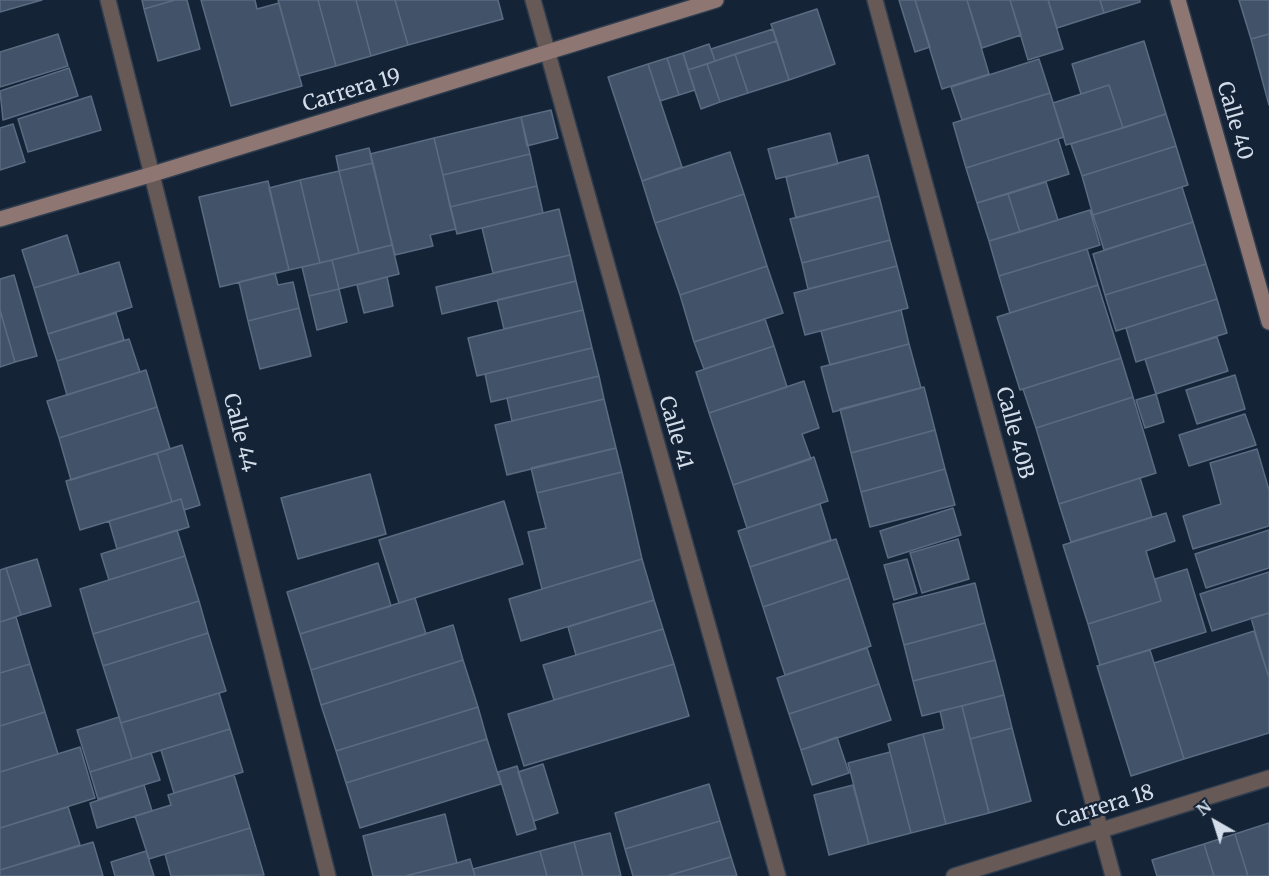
<!DOCTYPE html>
<style>
body{margin:0}
#map{position:relative;width:1269px;height:876px;overflow:hidden;background:#142336;font-family:Merriweather,serif}
canvas{display:block}
.north{position:absolute;left:1185px;top:792px;width:60px;height:60px;-webkit-text-stroke:4px #142336;paint-order:stroke;rotate:321deg;font-size:16px;font-weight:700;line-height:24px;text-align:center;color:#d3ddea}
.north::after{content:'';display:block;margin:auto;width:21px;height:27px;background:#d3ddea;clip-path:polygon(50% 0,100% 100%,50% 72%,0 100%)}
</style>
<div id="map">
<canvas width="1269" height="876"></canvas>
<div class="north">N</div>
</div>
<script>
const g = document.querySelector('canvas').getContext('2d');
g.lineJoin = 'round';
function fill(path, color) { g.fillStyle = color; g.fill(path, 'evenodd'); }
function stroke(path, color, width, dash) { g.strokeStyle = color; g.lineWidth = width; g.lineCap = dash ? 'butt' : 'round'; g.setLineDash(dash || []); g.stroke(path); }
function write(font, color, halo, rows, align = 'center') {
  g.font = font + ' Merriweather,serif'; g.lineWidth = 5; g.setLineDash([]); g.textBaseline = 'middle'; g.strokeStyle = halo; g.fillStyle = color; for (const [text, x, y, turn = 0] of rows) {
    g.save(); g.translate(x, y); g.rotate((+turn || 0) * Math.PI / 180); g.textAlign = isNaN(turn) ? turn : align; if (halo) g.strokeText(text, 0, 0); g.fillText(text, 0, 0); g.restore();
  }
}
const building = new Path2D(`
 M0,0H42L0,12Z
 M142,0H175L144,9Z
 M175,0H187L200,49L158,61L144,9Z
 M201,0H255L257,9L279,3L302,86L231,106Z
 M278,0H318L336,66L299,76Z
 M318,0H356L371,56L336,66Z
 M356,0H395L408,45L371,56Z
 M395,0H498L503,19L408,45Z
 M899,0H915L930,47L915,52Z
 M915,0H967L989,74L942,89Z
 M967,0H1010L1021,35L982,48Z
 M1010,0H1048L1063,49L1028,60Z
 M1048,0H1100L1104,13L1057,28Z
 M1100,0H1140V2L1104,13Z
 M1239,0H1269V34L1251,39Z
 M817,9L835,64L789,80L771,24Z
 M773,29L777,41L715,61L711,49Z
 M58,34L68,66L0,87V52Z
 M1269,34V105L1251,39Z
 M777,41L789,80L748,93L735,54Z
 M1144,41L1166,114L1123,128L1109,85L1081,94L1072,64Z
 M709,44L715,61L688,70L683,53Z
 M683,53L695,90L679,95L667,58Z
 M735,54L748,93L720,102L707,64Z
 M667,58L679,95L660,101L648,64Z
 M1039,59L1050,93L962,120L951,87Z
 M648,64L682,167L642,181L608,77Z
 M707,64L720,102L701,109L688,70Z
 M69,68L78,96L3,120L0,91Z
 M1109,85L1123,128L1066,145L1053,103Z
 M1050,93L1064,137L966,168L953,123Z
 M91,96L101,130L28,152L18,119Z
 M551,110L558,138L527,146L521,117Z
 M1166,114L1176,146L1082,176L1071,144Z
 M521,117L530,154L443,175L434,138Z
 M13,124L25,162L0,170V128Z
 M830,133L838,164L776,179L768,149Z
 M434,138L456,229L430,235L433,246L395,255L370,154Z
 M1058,139L1069,174L977,203L966,168Z
 M1176,146L1188,185L1093,215L1082,176Z
 M369,148L373,163L339,171L336,156Z
 M730,152L744,194L655,223L642,181Z
 M530,154L537,186L450,207L443,175Z
 M868,155L879,196L796,218L786,177Z
 M373,163L392,245L359,253L339,171Z
 M339,171L359,253L320,263L300,180Z
 M300,180L320,263L289,270L269,188Z
 M268,181L289,270L220,287L199,197Z
 M1046,182L1058,220L1020,232L1008,194Z
 M537,186L543,213L457,234L450,207Z
 M1182,187L1193,222L1104,250L1093,215Z
 M744,194L767,266L680,295L655,223Z
 M1008,194L1020,232L989,241L977,203Z
 M879,196L890,240L802,263L790,219Z
 M559,209L570,255L493,273L482,228Z
 M1090,210L1100,245L999,276L989,241Z
 M1193,222L1206,264L1105,295L1093,254Z
 M67,235L79,274L34,288L22,250Z
 M890,240L897,266L808,289L802,263Z
 M392,245L399,274L339,289L332,260Z
 M1087,249L1098,285L1010,313L999,276Z
 M570,255L576,281L442,314L436,287Z
 M332,260L339,289L309,296L302,267Z
 M119,262L132,307L48,334L34,288Z
 M1206,264L1217,299L1116,331L1105,295Z
 M767,266L783,313L694,342L680,295Z
 M897,266L908,308L805,335L794,293Z
 M275,273L278,285L293,282L299,308L248,321L239,282Z
 M14,275L37,356L15,362L0,310V279Z
 M387,277L393,306L364,313L357,285Z
 M576,281L583,310L504,329L497,300Z
 M1098,285L1121,358L1020,390L997,317Z
 M339,289L347,322L317,330L309,296Z
 M1217,299L1227,333L1136,362L1126,328Z
 M299,308L311,356L260,369L248,321Z
 M0,310L15,362L0,367Z
 M583,310L592,348L477,376L468,338Z
 M901,310L909,344L830,365L821,331Z
 M116,313L124,340L57,361L48,334Z
 M765,319L774,346L704,369L694,342Z
 M1217,337L1228,371L1156,394L1145,359Z
 M129,339L140,372L67,395L57,361Z
 M909,344L921,388L833,412L821,367Z
 M774,346L787,387L709,413L696,372Z
 M592,348L599,376L491,402L485,374Z
 M1121,358L1133,397L1036,428L1023,389Z
 M146,370L157,407L59,438L47,401Z
 M1235,375L1245,409L1197,424L1186,390Z
 M599,376L604,399L512,421L507,398Z
 M804,381L819,428L802,434L811,459L733,485L709,413Z
 M924,387L935,430L851,453L840,409Z
 M1156,394L1164,422L1145,428L1136,400Z
 M1133,397L1156,473L1059,504L1036,428Z
 M604,399L616,448L507,475L495,425Z
 M157,407L170,449L71,480L59,438Z
 M1245,414L1256,445L1189,466L1179,435Z
 M935,430L945,469L861,492L851,453Z
 M182,445L200,505L184,510L181,499L172,502L157,453Z
 M616,448L622,472L537,493L531,468Z
 M1257,449L1269,490V526L1193,549L1183,516L1221,504L1210,463Z
 M157,453L172,502L80,530L66,481Z
 M814,457L828,501L747,528L733,485Z
 M945,469L955,505L870,527L861,492Z
 M622,472L642,559L542,589L528,532L546,528L537,493Z
 M370,474L386,534L298,559L281,498Z
 M1140,478L1152,517L1071,542L1059,504Z
 M181,499L189,527L117,549L109,521Z
 M504,501L523,564L399,603L379,540Z
 M820,504L831,540L750,567L738,531Z
 M953,508L961,535L888,558L880,531Z
 M1166,513L1175,541L1146,551L1161,601L1088,624L1063,545Z
 M177,530L185,556L109,580L101,554Z
 M1269,530V568L1206,588L1195,554Z
 M836,539L849,578L763,607L750,567Z
 M958,539L969,579L922,593L910,553Z
 M185,556L199,601L93,634L80,589Z
 M37,559L51,606L21,615L6,568Z
 M642,559L654,600L521,641L509,599Z
 M907,559L917,593L894,600L884,565Z
 M378,563L391,606L300,634L287,592Z
 M6,568L21,615L0,622V570Z
 M1187,569L1206,632L1100,665L1088,624L1161,601L1155,579Z
 M1269,572V613L1212,631L1200,594Z
 M849,578L871,646L785,675L763,607Z
 M975,583L985,623L904,645L893,604Z
 M415,598L426,634L311,670L300,634Z
 M654,600L663,629L576,655L568,627Z
 M199,601L208,633L103,666L93,634Z
 M1269,613V678L1251,618Z
 M16,617L30,664L0,673V622Z
 M985,623L995,660L913,681L904,645Z
 M453,625L463,660L321,705L311,670Z
 M663,629L674,664L554,700L543,665Z
 M1254,631L1269,678V733L1184,759L1154,663Z
 M208,633L226,691L121,723L103,666Z
 M867,648L879,684L789,714L777,678Z
 M1150,650L1184,759L1131,776L1097,666Z
 M463,660L478,707L336,751L321,705Z
 M995,660L1004,695L922,716L913,681Z
 M30,664L45,712L0,726V673Z
 M674,664L689,716L524,766L508,714Z
 M879,684L891,720L801,750L789,714Z
 M219,693L230,729L132,759L121,723Z
 M1004,695L1012,728L970,739L962,706Z
 M962,706L989,813L946,824L923,734L944,729L940,711Z
 M478,707L487,739L346,783L336,751Z
 M45,712L58,754L0,772V726Z
 M119,717L132,759L90,772L77,730Z
 M1012,728L1031,801L989,813L970,739Z
 M230,729L243,772L174,793L161,750Z
 M923,734L946,824L911,833L888,744Z
 M837,737L849,773L812,785L801,750Z
 M487,739L501,784L360,828L346,783Z
 M80,747L95,798L0,828V772Z
 M890,752L911,833L869,844L848,763Z
 M151,753L160,780L98,799L90,772Z
 M543,764L558,813L534,821L518,772Z
 M517,766L536,829L517,835L498,772Z
 M234,775L250,828L149,859L135,816L171,805L168,795Z
 M709,784L720,821L625,849L615,813Z
 M144,785L152,811L97,828L90,803Z
 M853,785L869,844L829,855L814,795Z
 M68,807L80,845L0,870V828Z
 M445,814L457,863L405,876H373L363,836Z
 M720,821L731,857L667,876H633L625,849Z
 M1269,823V876H1248L1235,834Z
 M250,828L264,875L171,876L165,854Z
 M610,833L621,876H583L574,842Z
 M1235,834L1248,876H1214L1204,844Z
 M93,842L103,876H0V870Z
 M574,842L583,876H547L540,851Z
 M1204,844L1214,876H1157L1152,860Z
 M146,851L154,876H115L111,862Z
 M540,851L547,876H475L473,869Z
 M731,857L737,876H667Z
 M470,859L475,876H405L457,863Z`);
fill(building, '#425369');
stroke(building, '#5a6b82', 1.5);
const street = new Path2D(`
 M108,0L328,876
 M533,0L778,876
 M875,0L1113,876
 M954,876L1269,778`);
const secondary = new Path2D(`
 M1178,0L1269,322
 M0,219L153,174L716,0`);
stroke(street, '#2f3d4f', 18);
stroke(secondary, '#2f3d4f', 18);
stroke(street, '#675956', 15);
stroke(secondary, '#8e7773', 15);
write('21px', '#d3ddea', '#142336', [
 ["Carrera 19",352,91,-17],
 ["Calle 40",1234,121,74],
 ["Calle 44",239,433,76],
 ["Calle 41",675,433,74],
 ["Calle 40B",1014,433,75],
 ["Carrera 18",1105,807,-17]
]);
</script>
